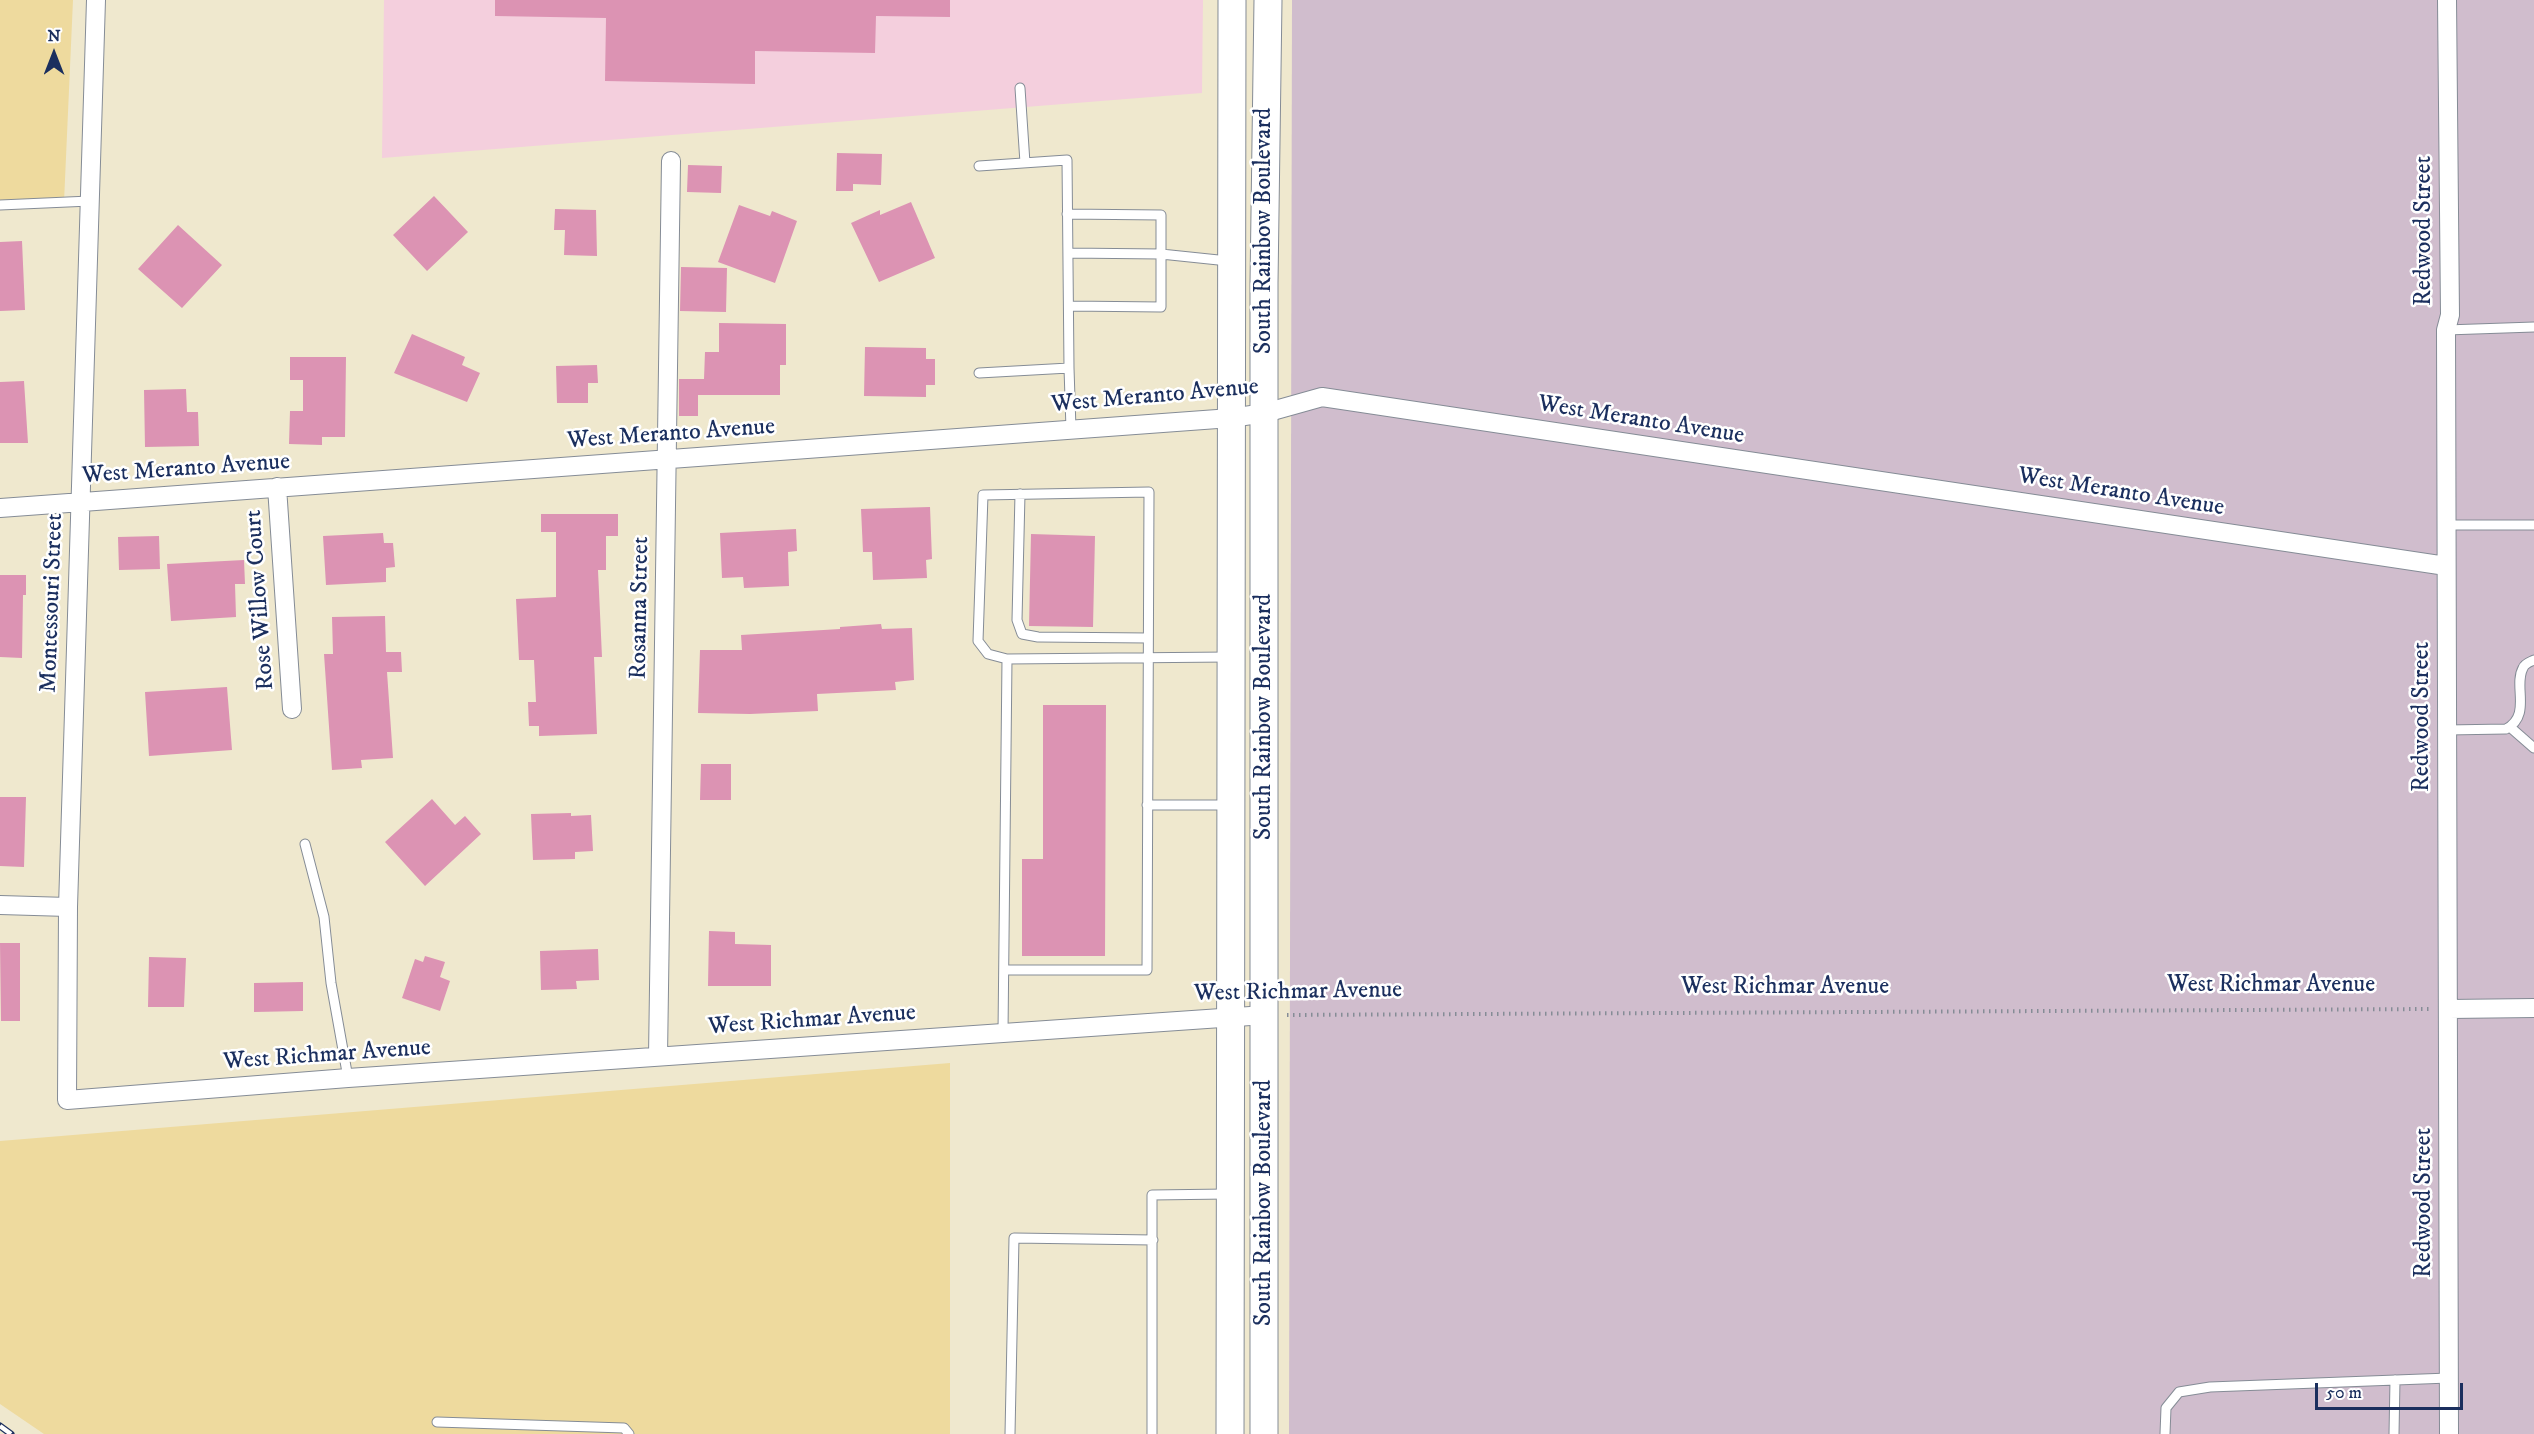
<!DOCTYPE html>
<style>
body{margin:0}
#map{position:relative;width:2534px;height:1434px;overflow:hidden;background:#efe8ce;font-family:"IM FELL DW Pica",serif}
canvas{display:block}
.north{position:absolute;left:24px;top:24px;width:60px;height:60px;-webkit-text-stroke:4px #fff;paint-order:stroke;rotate:0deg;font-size:16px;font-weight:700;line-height:24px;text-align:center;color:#1b2f5e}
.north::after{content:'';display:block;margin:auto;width:21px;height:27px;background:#1b2f5e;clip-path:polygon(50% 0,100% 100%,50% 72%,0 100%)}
.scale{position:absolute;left:2315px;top:1383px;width:148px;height:27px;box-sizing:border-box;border:3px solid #1b2f5e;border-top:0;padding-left:8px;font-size:18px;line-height:21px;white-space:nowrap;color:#1b2f5e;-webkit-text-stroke:4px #fff;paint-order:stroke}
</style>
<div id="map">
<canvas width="2534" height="1434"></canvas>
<div class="north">N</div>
<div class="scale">50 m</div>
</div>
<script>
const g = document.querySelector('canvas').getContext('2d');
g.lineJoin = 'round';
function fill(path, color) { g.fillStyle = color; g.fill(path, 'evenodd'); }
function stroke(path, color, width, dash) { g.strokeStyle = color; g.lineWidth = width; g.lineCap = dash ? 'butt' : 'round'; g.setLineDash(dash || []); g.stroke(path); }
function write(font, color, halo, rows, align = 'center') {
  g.font = font + ' "IM FELL DW Pica",serif'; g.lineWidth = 5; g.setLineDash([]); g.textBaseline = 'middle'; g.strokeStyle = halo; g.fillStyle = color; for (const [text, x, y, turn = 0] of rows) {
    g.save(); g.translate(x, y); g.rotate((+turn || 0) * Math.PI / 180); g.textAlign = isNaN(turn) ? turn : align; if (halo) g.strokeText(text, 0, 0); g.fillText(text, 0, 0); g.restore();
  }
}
fill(new Path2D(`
 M384,0H1203L1202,93L382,158Z`), '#f4cfdd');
fill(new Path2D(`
 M1292,0H2534V1434H1289Z`), '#d0bdcd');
fill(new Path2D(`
 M0,0H73L64,202L0,207Z
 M950,1063V1434H44L0,1404V1141Z`), '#eeda9e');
fill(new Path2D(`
 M495,0H950V17L876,16L875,53L755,51V84L605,81L606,18L495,16Z
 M837,153L882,154L881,185L853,184V191H836Z
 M688,165L722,166L721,193L687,192Z
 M434,196L468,232L427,271L393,235Z
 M911,202L935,258L879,282L851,223L880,210V215Z
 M739,205L770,216L772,211L797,221L775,283L718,262Z
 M555,209L596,210L597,256L564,255L565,230H554Z
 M178,225L222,265L182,308L138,269Z
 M22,241L25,310L0,311V242Z
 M681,267L727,268L726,312L680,311Z
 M719,323L786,324V365H780V395H698V416H679V379H704L705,352H719Z
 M412,334L465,357L462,365L480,373L467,402L394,373Z
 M865,347L926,348V359H935V385H926V397L864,396Z
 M290,357H346L345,437H322V445L289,444L290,411H303V380H290Z
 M597,365L598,383H588V403H557L556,366Z
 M24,381L28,443H0V382Z
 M186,389L187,412H198L199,446L145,447L144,390Z
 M930,507L932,559L926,560L927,578L873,580L872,552H863L861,509Z
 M541,514H618V536H606V570H598L602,657H594L597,734L539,736V726H529L528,702H536L534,660H519L516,599L556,597V532H541Z
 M796,529L797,551L788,552L789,586L744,588L743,577L722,578L720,533Z
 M383,533L384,543H393L395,567L386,568V582L326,585L323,536Z
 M1031,534L1095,536L1093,627L1029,626Z
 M159,536L160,569L119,570L118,537Z
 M244,560L245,584H235L236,617L171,621L167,564Z
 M0,575H26V595H23L22,658L0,657Z
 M385,616L386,652H401L402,672H387L393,758L361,760L362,768L332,770L324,654H333L332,617Z
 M881,624L882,629L912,628L914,680L895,682L896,690L817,694L818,711L750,714L698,713L700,650H742L741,635L840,629V627Z
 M227,687L232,750L149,756L145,692Z
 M1043,705H1106L1105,956H1022V859H1043Z
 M701,764H731V800H700Z
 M0,797H26L24,867L0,866Z
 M432,799L455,825L465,816L481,834L425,886L385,842Z
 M571,813V816L591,815L593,851L575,852V859L533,860L531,814Z
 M709,931L735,932V944L771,945V986H708Z
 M0,943H20V1021H1Z
 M598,949L599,980L576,981L577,989L541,990L540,951Z
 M425,956L445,962L440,977L450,981L440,1011L402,998L415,959L423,962Z
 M149,957L186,958L184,1007H148Z
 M303,982V1011L254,1012V983Z`), '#dc93b3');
const service = new Path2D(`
 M1020,88L1025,163
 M979,166L1067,160L1069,368
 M0,205L90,201
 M1067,214L1161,215V254L1068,253
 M1069,306L1161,307V254L1228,261
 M2446,330L2534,327
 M979,373L1069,368L1071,429
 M1020,494L1017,620L1022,634L1038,637L1148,638
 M2446,525H2534
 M2510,727L2534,748
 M2447,730L2506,729C2532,715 2513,686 2523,668C2525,663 2530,662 2534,660
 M1147,805H1229
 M305,844L324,917L331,983L348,1078
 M1004,970H1147L1149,492L983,495L978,641L988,654L1007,659
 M1003,1032L1007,659L1229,657
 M437,1422L624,1428L629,1434
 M1010,1434L1014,1238L1153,1240
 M1152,1434V1195L1227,1194
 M2165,1434L2166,1408L2179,1392L2210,1387L2449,1378
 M2394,1434L2395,1380`);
const minor = new Path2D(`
 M96,0L68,907L67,1100L348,1078L1265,1015
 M2447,0L2450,315L2446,330L2449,1434
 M277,487L292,709
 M0,508L1231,418L1265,413L1322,397L2446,566
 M0,905L68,907
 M2449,1009L2534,1008
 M658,1056L671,161`);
const primary = new Path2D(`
 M1230,1434L1232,0
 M1264,1434V283L1268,0`);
stroke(service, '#858c96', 11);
stroke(minor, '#858c96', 20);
stroke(primary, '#858c96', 29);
stroke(new Path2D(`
 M1287,1015L2432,1009`), '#858c96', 4, [1.5, 4.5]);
stroke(service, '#fff', 9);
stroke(minor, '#fff', 18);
stroke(primary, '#fff', 27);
const rail = new Path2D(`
 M0,1426L11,1434`);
stroke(rail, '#1b2f5e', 7);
stroke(rail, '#fff', 4.5, [14]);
write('24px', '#1b2f5e', '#fff', [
 ["South Rainbow Boulevard",1265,231,-90],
 ["Redwood Street",2425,231,-90],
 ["West Meranto Avenue",1155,397,-5],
 ["West Meranto Avenue",1641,421,9],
 ["West Meranto Avenue",671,435,-4],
 ["West Meranto Avenue",186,470,-4],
 ["West Meranto Avenue",2121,493,9],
 ["Rose Willow Court",261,600,-94],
 ["Montessouri Street",53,603,-88],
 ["Rosanna Street",641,608,-89],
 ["South Rainbow Boulevard",1265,717,-90],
 ["Redwood Street",2423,717,-90],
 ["West Richmar Avenue",2271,986],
 ["West Richmar Avenue",1785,988],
 ["West Richmar Avenue",1298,993,-1],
 ["West Richmar Avenue",812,1021,-4],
 ["West Richmar Avenue",327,1056,-4],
 ["South Rainbow Boulevard",1265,1203,-90],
 ["Redwood Street",2425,1203,-90]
]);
</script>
